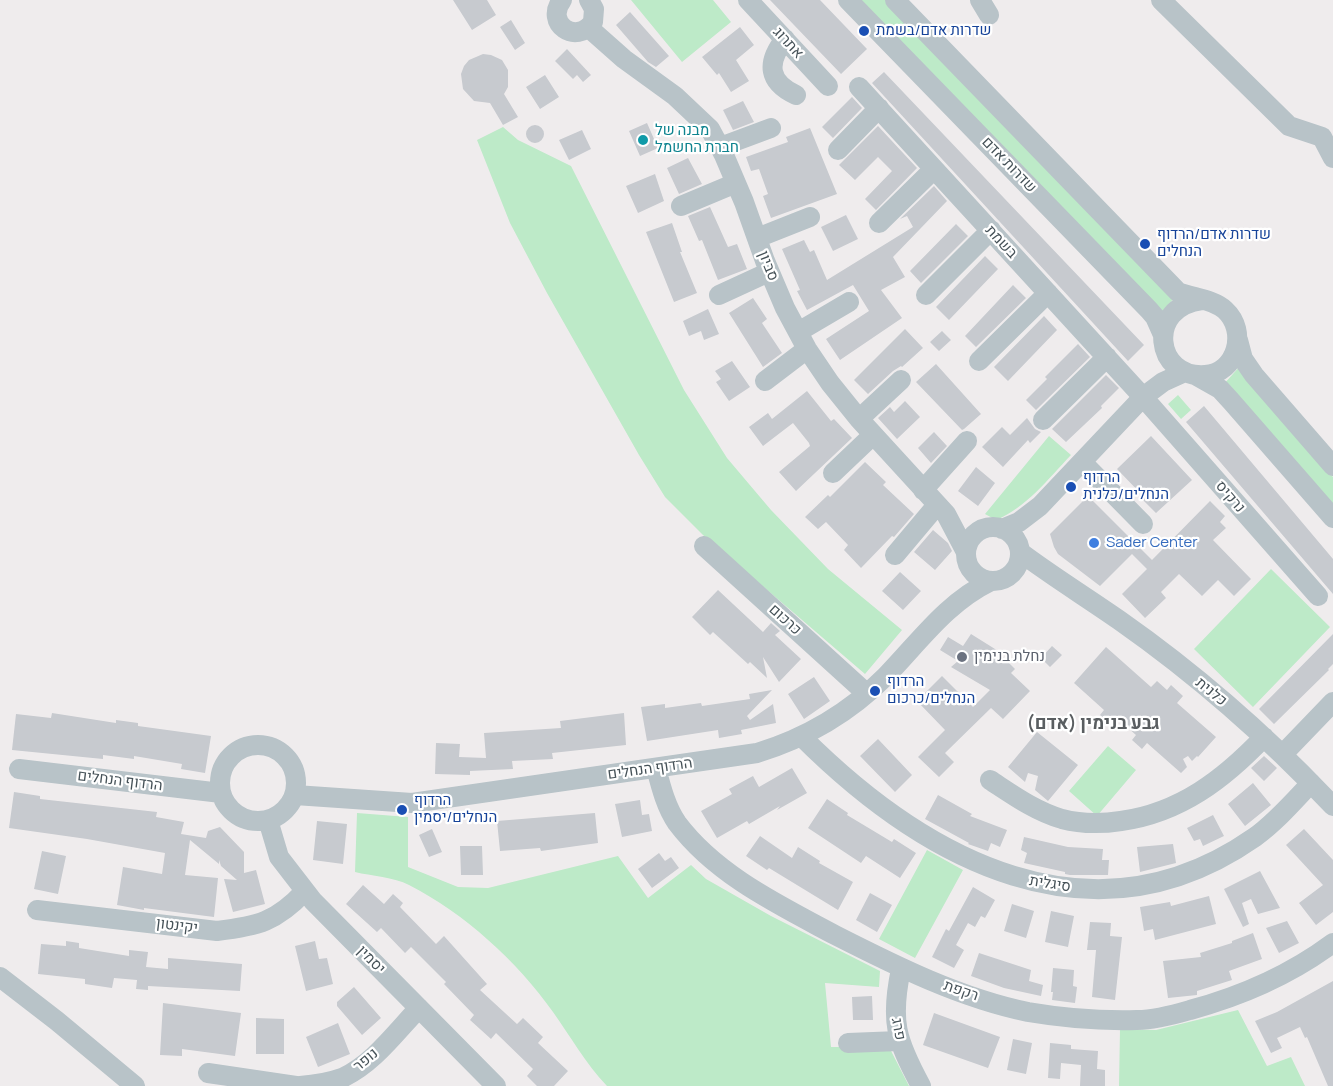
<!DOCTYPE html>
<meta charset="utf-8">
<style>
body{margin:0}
canvas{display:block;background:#efeced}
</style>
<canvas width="1333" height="1086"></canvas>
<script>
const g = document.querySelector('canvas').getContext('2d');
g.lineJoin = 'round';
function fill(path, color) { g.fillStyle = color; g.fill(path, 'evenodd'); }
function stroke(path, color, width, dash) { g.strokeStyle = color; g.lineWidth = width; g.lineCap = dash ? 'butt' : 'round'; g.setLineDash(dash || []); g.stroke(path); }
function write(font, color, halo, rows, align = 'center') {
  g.font = font + ' Manrope,Heebo,sans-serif'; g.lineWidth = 4.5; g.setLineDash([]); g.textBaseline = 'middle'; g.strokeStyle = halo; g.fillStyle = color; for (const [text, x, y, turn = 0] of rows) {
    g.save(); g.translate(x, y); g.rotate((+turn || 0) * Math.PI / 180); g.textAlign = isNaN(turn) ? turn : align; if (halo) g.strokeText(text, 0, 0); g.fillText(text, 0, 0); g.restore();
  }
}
fill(new Path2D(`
 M631,0H713L731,22L682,62Z
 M859,0H888L1175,297L1161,313Z
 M503,127L518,140L571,166L684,390L727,458L771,510L828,569L902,630L865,674L703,535L665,497L639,455L547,293L510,223L477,140Z
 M1241,365L1248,380L1333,477V507L1224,384Z
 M1178,395L1191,410L1181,419L1168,404Z
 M1049,436L1071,455C1048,479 1027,507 996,520L985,514Z
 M1271,569L1330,627L1253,707L1194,649Z
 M1108,746L1136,770L1097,816L1069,791Z
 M357,813L408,817V867L458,887L488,888L618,856L648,898L691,865L706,879L771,916L880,971L879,987L825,983L831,1047H889L909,1086H607C585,1063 571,1037 553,1012C517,961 464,913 409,885C394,877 371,876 355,872Z
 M927,850L963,870L915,958L879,939Z
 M1238,1010L1267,1066L1291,1057L1305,1086H1119L1120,1029L1156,1030Z`), '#bdeac8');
fill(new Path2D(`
 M453,0H487L496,15L472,30Z
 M770,0H820L867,49L841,74Z
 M630,12L669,56L656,67L648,62L616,25Z
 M511,20L525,43L515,50L500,27Z
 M740,27L754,45L736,60L749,81L731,92L719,73L717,75L702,57Z
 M567,49L591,75L583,82L577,75L573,79L555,61Z
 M483,54L491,55L502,60L508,70V87L504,94L518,117L503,125L490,103L474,101L463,89L461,74L464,66L469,60Z
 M884,72L1144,345L1128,361L872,83Z
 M545,75L559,97L540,109L526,87Z
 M852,97L862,108L833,138L822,127Z
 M743,101L754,122L733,130L723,110Z
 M647,123L658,148L640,156L629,131Z
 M526 134a9 9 0 1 1 18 0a9 9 0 1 1-18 0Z
 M878,126L917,168L876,210L865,199L892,171L878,157L855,180L839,165Z
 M810,128L837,194L771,218L763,196L768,194L759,169L751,171L746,157L788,142L786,137Z
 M582,130L591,149L569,160L559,140Z
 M688,158L702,184L679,194L667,168Z
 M655,174L664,201L638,213L626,186Z
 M934,186L947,201L893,257L905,277L881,290L902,318L840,360L826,339L869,311L853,285L807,310L797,291L800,290L782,249L804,240L810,252L814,250L827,280L913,227L907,216L900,219Z
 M710,207L728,247L737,244L747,269L718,280L702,240L699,241L688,216Z
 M846,215L858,239L833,251L821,227Z
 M672,223L682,252H680L697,293L674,302L646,232Z
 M956,224L968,236L921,283L910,271Z
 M985,256L998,269L949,320L936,307Z
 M1013,285L1026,298L976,347L965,336Z
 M753,298L767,319L762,323L782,353L763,367L729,313Z
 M708,309L719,334L704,340L701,331L689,336L683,321Z
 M1044,316L1057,330L1008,381L994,367Z
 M905,329L923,348L902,367L901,366L893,371L868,394L854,380Z
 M942,331L951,340L939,351L930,342Z
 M1078,344L1090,357L1036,410L1026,400L1047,379L1045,377Z
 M732,361L750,387L729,401L716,382L721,379L715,371Z
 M936,364L981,414L964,429L962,430L916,382Z
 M1106,375L1119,388L1101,406L1102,408L1066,442L1052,429Z
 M807,391L831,421L834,419L852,438L796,491L779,472L810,446L809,443L793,423L763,446L749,427L768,413L772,419Z
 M905,401L920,417L897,439L878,418L890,407L894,412Z
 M1204,406L1333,559V594L1186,422Z
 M1027,418L1035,429L1041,432L1030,443L1028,440L1003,467L982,447L1002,427L1010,435Z
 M934,432L947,446L931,463L918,448Z
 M1151,436L1192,480L1156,513L1141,498L1143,496L1117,469Z
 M865,462L886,482L883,485L914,514L894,537L892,536L861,568L844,550L848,545L826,522L818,529L805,517L828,495L830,497Z
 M976,467L995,483L978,506L958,491Z
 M1088,496L1152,560L1210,501L1225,516L1220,522L1226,528L1213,540L1251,579L1234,596L1218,580L1202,596L1179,574L1161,592L1166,598L1145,618L1122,594L1147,569L1132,554L1100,586L1058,554L1054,547L1050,534Z
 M933,530L948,543L952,551L935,570L914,552Z
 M900,572L921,591L903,610L882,591Z
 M718,590L763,632L771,623L780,631L775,635L801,659L779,682L763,657L767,678L750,662L748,664L713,632L710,635L692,617Z
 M971,634L995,649L1015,669L1011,673L1030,691L1003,719L991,708L945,753L954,762L939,777L918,757L945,730L917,701L942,676L973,707L990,690L951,667L958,661L940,650L948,637L963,646Z
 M1333,634V664L1328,669L1329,670L1274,724L1259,709Z
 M1052,646L1062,655L1050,667L1041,658Z
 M1106,647L1151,687L1157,681L1167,690L1171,685L1183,696L1177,703L1216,737L1198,757L1197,756L1192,761L1188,756L1183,759L1187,767L1181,773L1147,743L1142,749L1132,740L1136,735L1119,720L1113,726L1100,715L1104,710L1074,683Z
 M814,677L830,701L804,719L788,694Z
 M772,690L747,716L750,720L773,704L776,723L741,730L742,734L719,738L718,730L647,741L641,707L665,704V708L701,703L702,706L750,699L749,694Z
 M52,713L116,723V720L138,723V726L211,736L205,773L181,769L182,764L134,756V759L103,755V759L12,750L16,714L51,718Z
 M624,713L626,745L552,753L553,759L512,761L513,769L470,771V775L435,774L436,743L460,744L459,757L486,758L484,733L561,728L560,721Z
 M1037,732L1078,765L1048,801L1035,790L1038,776L1028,773L1025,782L1008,767Z
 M878,739L912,775L895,792L860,756Z
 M1264,756L1277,768L1264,781L1251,768Z
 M792,768L807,793L777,810L780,806L749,824L747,821L717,838L701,811L732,794L729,789L753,776L759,787Z
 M1253,783L1271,805L1245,826L1228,804Z
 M14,792L40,796V799L157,812L156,817L184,822L181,834L206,838L208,831L220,827L244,852V873L256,870L265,904L233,912L224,879L237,880L221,866L219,860V864L190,840L185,875L218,878L214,917L144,908V910L117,905L123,867L162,874L165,853L87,839L9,828Z
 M938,795L972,814L970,816L1007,830L1000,847L991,843L988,851L968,844L969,843L925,819Z
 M827,799L848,813L847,815L892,842L894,839L916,853L900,878L866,856L861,863L808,828Z
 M640,800L642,815L649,814L652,831L622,837L615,804Z
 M595,813L598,843L541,851L540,848L500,851L497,821Z
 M1213,815L1224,836L1203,846L1200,839L1194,841L1187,828Z
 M317,821L347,824L343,864L313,860Z
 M432,829L442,852L429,857L419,835Z
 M1304,829L1333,860V912L1316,925L1299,903L1323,885L1286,845Z
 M760,836L792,858L798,847L820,861L819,863L853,882L838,910L769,868L767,870L746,856Z
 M1024,837L1068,847L1103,849L1102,860H1109L1108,875H1070L1065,874V872L1024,863L1027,853L1021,850Z
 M1173,844L1176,863L1140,872L1137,847Z
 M460,846H482L483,875H461Z
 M42,851L66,856L58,894L34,889Z
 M659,853L665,861L671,857L679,868L652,888L638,869Z
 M1260,871L1280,908L1258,914L1251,899L1242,903L1249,924L1243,927L1224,889Z
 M363,885L384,904L393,894L403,903L400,907L436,944L444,936L487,984L480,990L517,1024L523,1018L543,1037L538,1043L568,1071L554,1086H537L527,1076L533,1069L496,1033L491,1039L470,1020L474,1015L444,984L446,982L411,947L405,953L381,928L377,932L346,904Z
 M973,887L995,900L985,918L981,916L975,927L968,923L956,945L964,950L954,968L932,957L946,929L949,931Z
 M870,893L892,905L877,932L856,920Z
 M1209,896L1216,924L1155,940L1153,929L1144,931L1140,907L1170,902L1171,906Z
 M1012,904L1034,911L1026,938L1004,931Z
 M1051,911L1074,916L1068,947L1045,942Z
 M1287,921L1299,943L1279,953L1266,928Z
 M1090,922L1111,923L1110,936L1122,937L1115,1000L1092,997L1096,950H1087Z
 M1253,933L1262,959L1229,971L1232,980L1197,991V995L1168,998L1163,961L1201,957L1200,953L1232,943V941Z
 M66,941L79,943V948L129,956V950L148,952L146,967L168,969V958L242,964L240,991L148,986V990L136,989L137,980L114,978L112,988L85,984V979L38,974L41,944L66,946Z
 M315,941L319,959L327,958L333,984L306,991L295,946Z
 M979,953L1031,970L1029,981L1043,985L1041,996L1004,988L971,976Z
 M1053,968L1074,970L1073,986L1077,987L1075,1003L1052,1000L1053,992H1051Z
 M1333,981V1086H1328L1307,1037L1305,1038L1300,1027L1277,1038L1282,1048L1271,1053L1255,1021L1277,1012Z
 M354,987L381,1018L362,1035L337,1006V1002Z
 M872,996L873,1020H853L852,997Z
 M163,1003L241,1013L235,1056L182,1049V1056L160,1055Z
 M934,1013L1000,1037L988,1068L923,1045Z
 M256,1018L284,1019V1054H256Z
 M338,1023L350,1054L318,1067L306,1037Z
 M1013,1039L1032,1043L1026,1074L1007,1070Z
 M1050,1043L1071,1045V1049L1098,1051L1097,1069L1105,1070V1086H1080L1081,1065L1061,1063L1060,1079L1048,1078Z`), '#c7cacf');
stroke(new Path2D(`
 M562,0C544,23 576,46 593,22L594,9L589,0
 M748,0L828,86
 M848,0L1149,310L1155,317L1163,335
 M895,0L1178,292C1193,298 1213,299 1225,310C1248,331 1237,373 1205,375C1155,379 1145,307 1202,300
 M980,0L989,15
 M1161,0L1289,126L1322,137L1333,158
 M589,28L624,59L675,96L710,129L724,155L744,202L765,261L785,308L807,349L830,383L859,419L946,514L966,552
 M785,39C766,63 768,82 796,95
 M859,87L1143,397L1318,596
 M720,147L771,128
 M838,150L879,108
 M681,206L736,183
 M879,223L934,169
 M757,238L810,217
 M719,295L769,272
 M926,295L991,230
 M798,332L849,302
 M1238,340L1243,359L1254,375L1333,466
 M979,361L1048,293
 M1197,376L1220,389L1231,401L1333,518
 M765,381L807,349
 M859,419L901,380
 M1043,420L1107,357
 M1082,462L1143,524
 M833,473L873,435
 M923,490L967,441
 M966 554a27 27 0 1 1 54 0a27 27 0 1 1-54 0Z
 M1002,529L1019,522L1040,506L1143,397L1163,382L1185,372
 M704,546L866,693
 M1020,552C1052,576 1086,597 1119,620C1196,674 1268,737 1333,806
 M895,555L937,505
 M801,736C925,860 1092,951 1255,837C1276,822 1294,801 1311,783
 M220 783a38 38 0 1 1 76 0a38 38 0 1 1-76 0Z
 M1283,754L1333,702
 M656,768C661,787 666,807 677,823C716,875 779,905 835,935C896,966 960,998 1028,1012C1063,1018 1101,1021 1137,1020C1155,1020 1173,1015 1190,1010C1242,996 1290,975 1333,943
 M19,769L221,793
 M990,780C1013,795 1035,811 1062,819C1081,824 1102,824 1121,821C1180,813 1224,779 1264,737
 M295,795L412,803L757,753C806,738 850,712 886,676C920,641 946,603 991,581
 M268,820L279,857L313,901L496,1086
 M37,910L217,931C258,926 276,922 305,891
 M901,969C890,1021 896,1040 921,1086
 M0,977L57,1021L135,1086
 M848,1043L899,1041
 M208,1073L296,1086
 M300,1086C314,1085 328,1083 342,1078C373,1064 396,1032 419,1008`), '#b8c3c8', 20);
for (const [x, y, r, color] of [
 [864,31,6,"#1a4fb4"],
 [643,140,6,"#0f9aa8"],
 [1145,244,6,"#1a4fb4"],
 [1071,487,6,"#1a4fb4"],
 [1094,543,6,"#3f7fe0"],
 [962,657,6,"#6b7280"],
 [875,691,6,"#1a4fb4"],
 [402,810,6,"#1a4fb4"]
]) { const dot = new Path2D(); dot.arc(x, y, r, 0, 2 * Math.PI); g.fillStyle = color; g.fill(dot); stroke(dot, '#fff', 2); }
write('15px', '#164399', '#fff', [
 ["שדרות אדם/בשמת",876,31],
 ["שדרות אדם/הרדוף",1157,235],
 ["הנחלים",1157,252],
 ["הרדוף",1083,478],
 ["הנחלים/כלנית",1083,495],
 ["הרדוף",887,682],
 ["הנחלים/כרכום",887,699],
 ["הרדוף",414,801],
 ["הנחלים/יסמין",414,818]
], 'left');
write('15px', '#465258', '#fff', [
 ["אתרוג",788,43,47],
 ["שדרות אדם",1009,165,46],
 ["בשמת",1001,242,47],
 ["סביון",768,266,68],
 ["נרקיס",1230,497,49],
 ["כרכום",785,620,42],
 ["כלנית",1211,692,39],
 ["הרדוף הנחלים",650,769,-8],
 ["הרדוף הנחלים",120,781,7],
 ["סיגלית",1050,884,9],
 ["יקינטון",177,926,7],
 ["יסמין",371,960,45],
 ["רקפת",961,991,19],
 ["פרג",898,1029,79],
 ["נופר",366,1060,-40]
]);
write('15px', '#0d838f', '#fff', [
 ["מבנה של",655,131],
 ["חברת החשמל",655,148]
], 'left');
write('15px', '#366cbe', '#fff', [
 ["Sader Center",1106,543]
], 'left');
write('15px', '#5b616d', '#fff', [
 ["נחלת בנימין",974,657]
], 'left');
write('bold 18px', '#5a5e61', '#fff', [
 ["גבע בנימין (אדם)",1093,724]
]);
</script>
